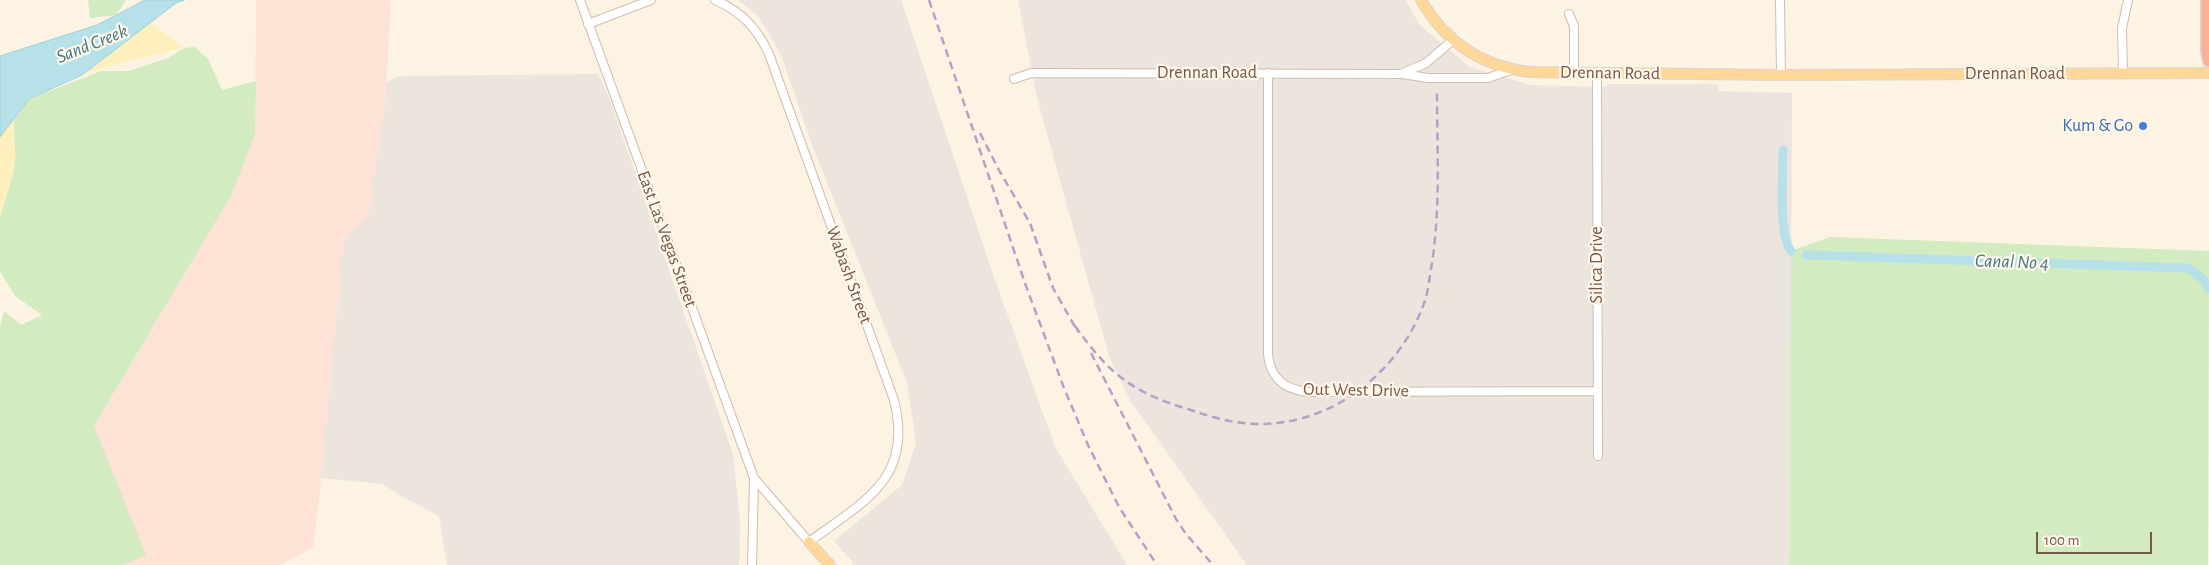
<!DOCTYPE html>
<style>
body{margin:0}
#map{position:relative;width:2209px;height:565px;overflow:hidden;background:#fdf3e3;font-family:"Alegreya Sans",sans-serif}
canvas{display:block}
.scale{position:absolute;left:2036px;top:532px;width:116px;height:22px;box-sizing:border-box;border:2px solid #775848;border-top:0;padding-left:6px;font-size:15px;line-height:18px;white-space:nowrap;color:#775848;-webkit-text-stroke:4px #fff7ea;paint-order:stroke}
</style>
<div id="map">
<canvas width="2209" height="565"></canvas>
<div class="scale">100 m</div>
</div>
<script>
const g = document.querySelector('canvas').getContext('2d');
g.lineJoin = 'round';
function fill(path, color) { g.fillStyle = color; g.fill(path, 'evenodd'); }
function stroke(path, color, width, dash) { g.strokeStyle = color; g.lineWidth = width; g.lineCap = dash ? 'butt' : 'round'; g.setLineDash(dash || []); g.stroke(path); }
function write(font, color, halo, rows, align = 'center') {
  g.font = font + ' "Alegreya Sans",sans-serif'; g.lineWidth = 4.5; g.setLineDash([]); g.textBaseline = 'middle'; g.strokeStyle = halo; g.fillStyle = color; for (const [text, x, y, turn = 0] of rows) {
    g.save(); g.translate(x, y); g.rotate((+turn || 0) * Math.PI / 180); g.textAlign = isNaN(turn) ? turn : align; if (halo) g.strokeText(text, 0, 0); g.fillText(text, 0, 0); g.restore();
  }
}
fill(new Path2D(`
 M256,0H391L383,143L368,216L344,239L326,440L313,548L280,565H122L146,555L94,426L232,194L255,133Z`), '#fee2d6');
fill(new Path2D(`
 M738,0H901L994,277L1055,447L1127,565H855L834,541L902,485L916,443L907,383L814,150L781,55L759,17Z
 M1018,0H1405L1420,25L1470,67L1531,85L1604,87L1608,84H1718L1719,91L1792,93L1790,565H1247L1131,402L1109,356L1037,98Z
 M598,74L609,97L733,454L740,521L739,565H447L439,516L401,496L383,484L321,478L344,239L368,215L385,105L386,82L400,76Z`), '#ece5de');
fill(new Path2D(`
 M88,0H126L116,15L90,18Z
 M195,47L208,59L222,90L256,81L255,134L232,194L94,426L146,555L122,565H0V327L4,311L21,325L42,315L15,296L0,271V214L15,162L14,120L29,99L101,71H129L168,58L184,48Z
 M1830,237L2209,251L2208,565H1790L1791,251Z`), '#d2ebc1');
fill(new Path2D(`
 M131,8L184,48C148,56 23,81 14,121C12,135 17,150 15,163C12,182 5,200 0,218V56L97,25Z`), '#feefbc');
const water = new Path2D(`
 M145,0H184L176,3L82,75L29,99L0,137V56L97,25Z`);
fill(water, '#b7e1e8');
stroke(water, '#9cd1da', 1);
stroke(new Path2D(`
 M1783,150C1783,173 1778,235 1791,251
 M1806,255L2188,268L2203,279L2209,289`), '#b7e1e8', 9);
const minor = new Path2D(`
 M580,0L754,478L809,542C864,501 914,479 894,400L769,54C757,28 742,12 715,0
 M1780,0L1781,75
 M1569,14L1574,26V73
 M588,24L651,0
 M1268,73V354C1270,378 1284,389 1307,392L1597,391
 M1403,73L1426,63L1453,40
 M1597,74L1598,456
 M2123,74L2122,28L2128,0
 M1014,79L1031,73L1402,74L1428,78H1488L1511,70
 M752,565L754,478`);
const major = new Path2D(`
 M1421,0C1445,42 1483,67 1530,72L1781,75L2209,73
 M809,542L830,565`);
const highway = new Path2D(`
 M2207,0V51L2209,61`);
stroke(minor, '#d1bcac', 10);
stroke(major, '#dcd4cf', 12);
stroke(highway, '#dcd4cf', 14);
stroke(minor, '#fff', 8);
stroke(major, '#ffd899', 10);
stroke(highway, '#fab197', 11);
stroke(new Path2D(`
 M929,0L1026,286L1064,388L1088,445L1119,507L1157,565
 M980,133L1000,172L1030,223L1053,288L1078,332
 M1075,326C1089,345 1103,364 1123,379C1143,394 1167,403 1191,410C1208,416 1225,421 1243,423C1322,432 1396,378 1423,306C1428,294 1429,281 1431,269C1441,210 1437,150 1437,91
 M1091,353L1176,519L1186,534L1213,565`), '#b5a1c7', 2.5, [8, 5]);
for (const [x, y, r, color] of [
 [2143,126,5,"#3f7fe0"]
]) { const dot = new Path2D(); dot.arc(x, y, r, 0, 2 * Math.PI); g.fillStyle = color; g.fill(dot); stroke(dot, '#fff7ea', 2); }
write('18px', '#775848', '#fff7ea', [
 ["Drennan Road",1207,73],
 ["Drennan Road",1610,73,1],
 ["Drennan Road",2015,74],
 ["East Las Vegas Street",667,239,70],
 ["Silica Drive",1597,265,-90],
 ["Wabash Street",849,275,70],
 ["Out West Drive",1356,390,1]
]);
write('18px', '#366cbe', '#fff7ea', [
 ["Kum & Go",2133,126]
], 'right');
write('italic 19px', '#3e7884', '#fff7ea', [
 ["Sand Creek",92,44,-22],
 ["Canal No 4",2012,262,2]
]);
</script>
